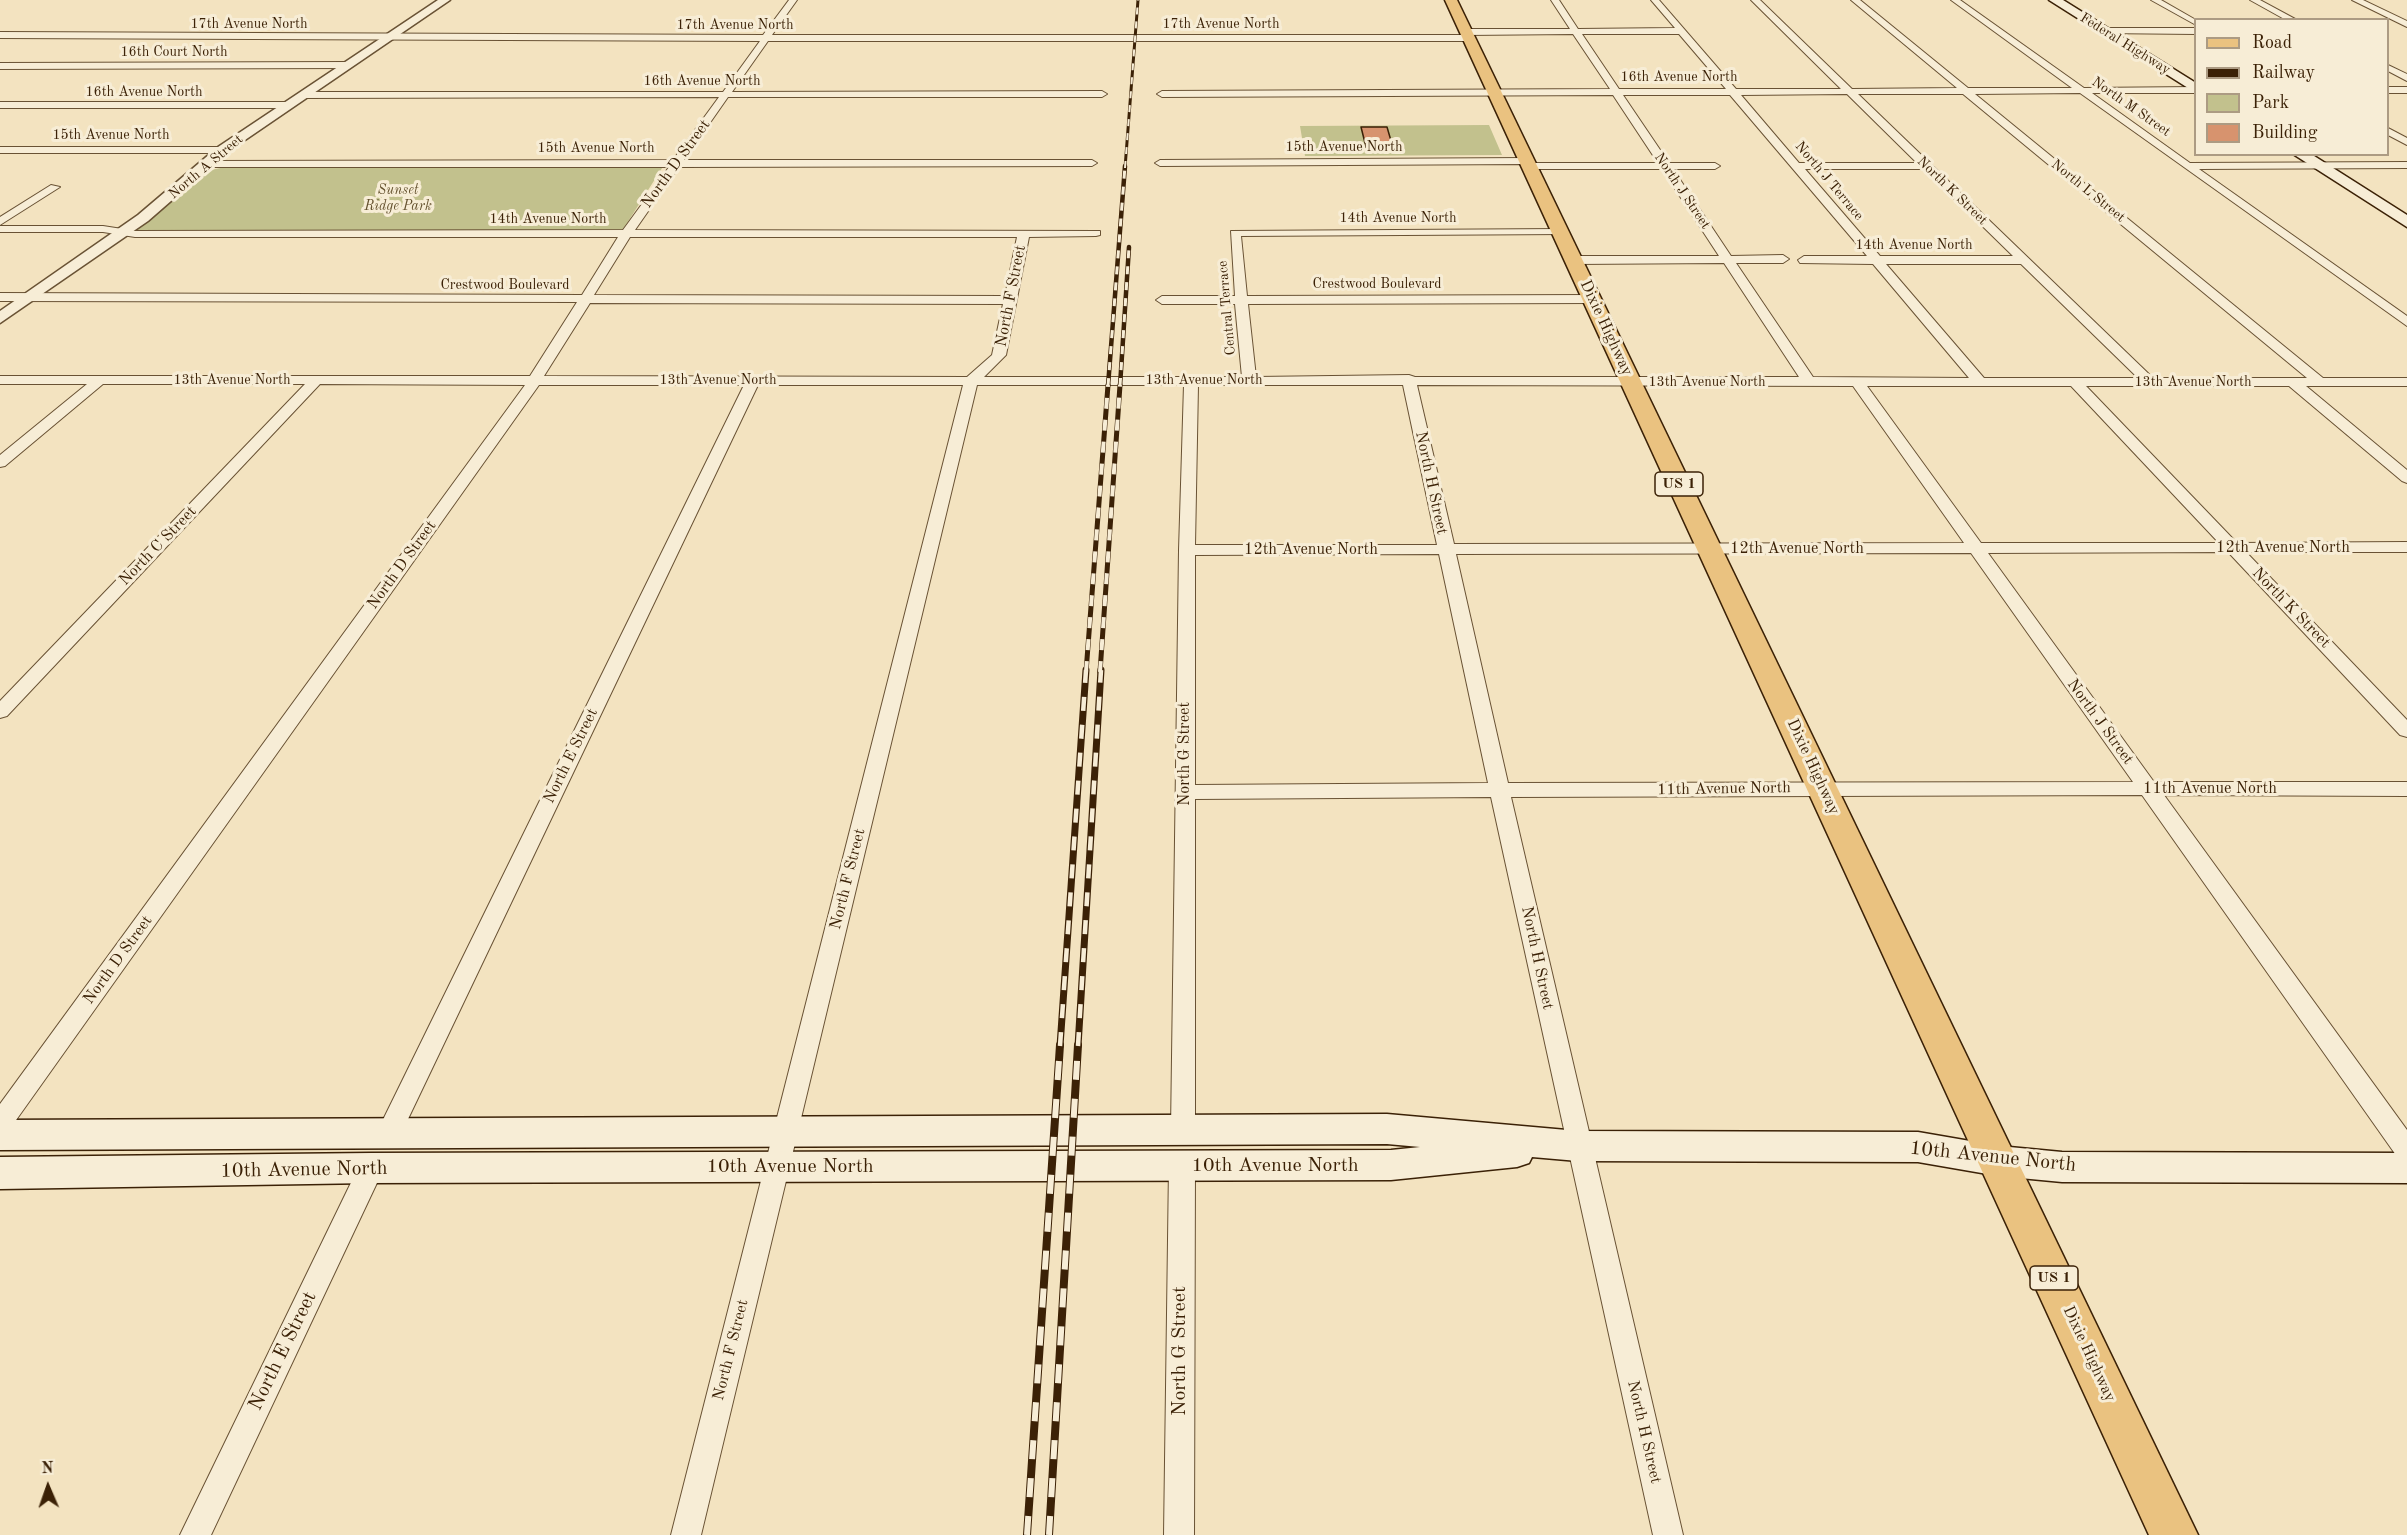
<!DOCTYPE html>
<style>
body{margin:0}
#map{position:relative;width:2407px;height:1535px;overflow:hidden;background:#f3e3c0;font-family:"Old Standard TT",serif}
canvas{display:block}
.legend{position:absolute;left:2194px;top:18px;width:195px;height:138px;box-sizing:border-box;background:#f7edd6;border:2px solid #ac9b83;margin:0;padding:8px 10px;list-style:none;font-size:18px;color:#3b2106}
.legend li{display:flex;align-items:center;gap:12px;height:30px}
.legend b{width:30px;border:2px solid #ac9b83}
.north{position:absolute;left:18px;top:1457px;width:60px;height:60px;-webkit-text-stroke:4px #f7edd6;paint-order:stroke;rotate:358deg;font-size:16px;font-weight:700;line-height:24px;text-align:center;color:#3b2106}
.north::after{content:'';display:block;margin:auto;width:21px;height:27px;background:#3b2106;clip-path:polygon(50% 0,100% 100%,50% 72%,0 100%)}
</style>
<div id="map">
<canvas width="2407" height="1535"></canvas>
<ul class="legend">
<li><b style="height:8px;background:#eac280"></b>Road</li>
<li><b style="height:8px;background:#3b2106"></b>Railway</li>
<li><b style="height:16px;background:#c2c18d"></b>Park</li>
<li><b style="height:16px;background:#d7936e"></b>Building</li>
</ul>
<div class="north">N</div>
</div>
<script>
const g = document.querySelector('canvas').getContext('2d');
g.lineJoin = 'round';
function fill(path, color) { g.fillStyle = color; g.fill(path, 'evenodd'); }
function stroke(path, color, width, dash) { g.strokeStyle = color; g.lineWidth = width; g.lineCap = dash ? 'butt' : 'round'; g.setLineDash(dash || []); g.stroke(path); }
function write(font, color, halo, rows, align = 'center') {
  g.font = font + ' "Old Standard TT",serif'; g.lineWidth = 6; g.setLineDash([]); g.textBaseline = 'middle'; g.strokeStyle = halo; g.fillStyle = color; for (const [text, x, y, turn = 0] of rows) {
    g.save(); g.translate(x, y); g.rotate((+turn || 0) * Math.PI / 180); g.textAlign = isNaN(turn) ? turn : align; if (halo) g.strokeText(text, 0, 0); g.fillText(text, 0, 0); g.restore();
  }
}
fill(new Path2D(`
 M1489,125L1502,155L1305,156L1300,126Z
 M664,165L622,231L132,230L211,170L225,167Z`), '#c2c18d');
const building = new Path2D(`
 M1361,127H1387L1394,151H1367Z`);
fill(building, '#d7936e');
stroke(building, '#3b2106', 1.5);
const minor = new Path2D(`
 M789,0H797L772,35H1469L1473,38L1469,41H768L732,92L1102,91L1107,94L1102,97H728L684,160H1092L1097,163L1092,166L679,167L635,230L1100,231V235L1096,236L1029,237L1006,355L984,377H1242L1235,304H1162L1156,300L1162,296H1235L1231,231L1561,229L1565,230V234L1241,236L1247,296L1593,295L1599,299L1593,303L1248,304L1256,377L1409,375L1415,377H1799L1724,263L1574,264L1568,260L1574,256H1719L1662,169H1529L1525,168V164L1160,166L1155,163L1160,160L1527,158L1531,159V163H1658L1613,95L1162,97L1157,94L1162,91L1610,89L1573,34L1466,35L1462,32L1466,29H1570L1551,0H1559L1578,29L1675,28L1651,0H1659L1736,89H1841L1751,0H1760L1852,89L1957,88L1851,0H1860L1968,88H2072L1951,0H1960L2084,88L2196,87V93H2092L2190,163L2407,162V168L2199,169L2407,316V326L2080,93L1975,94L2323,378H2407V386H2306L2407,470V483L2402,481L2289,386H2086L2237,543L2407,542V552H2246L2407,720V737L2400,735L2228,552L1988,553L2154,782H2407V796L2164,795L2407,1130V1161L2398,1158L2142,795L1511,797L1683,1535H1653L1491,797L1195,799V1129L1192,1137L1183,1140L1174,1137L1171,1129L1179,550L1184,385H977L701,1535H671L963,385H758L398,1140L389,1143L380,1140L377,1132L744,385H539L9,1130L0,1134V1104L525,385L320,384L7,716L0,718V701L305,384H103L5,466L0,467V455L87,384H0V376H530L577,302L0,301V293L582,295L618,237H135L103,232H0V226H103L135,231L623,230L669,167H208L203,164L208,161L673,160L719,97L303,98L298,95L303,92H723L760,41L0,38V32L763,35ZM1582,34H1679L1726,89H1619ZM1847,94L1917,163H1799L1741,95ZM1858,94H1963L2307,378H2153ZM1623,95H1730L1867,256H1804L1798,260L1800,263L1873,264L1969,378L1813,377L1736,263H1783L1789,259L1783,255L1731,256L1673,169H1715L1720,166L1715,163H1669ZM1805,169H1924L2013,256H1880ZM630,237H1017L1005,296L594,295ZM1886,264H2021L2138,378H1984ZM590,303L1003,304L992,355L967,377L544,376ZM1198,385H1403L1437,545H1195ZM1417,385L1853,386L1964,543L1454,544ZM1867,386H2071L2219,543H1981ZM1971,553L2133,782L1508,783L1456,554ZM1439,554L1488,783L1195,785V555Z
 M2151,0H2161L2196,20V25Z
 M2250,0H2260L2297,20H2286Z
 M2352,0H2363L2407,21V27Z
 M2103,28H2196V34L2100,33Z
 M0,63L348,62L353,65L348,68L0,69Z
 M2388,65L2407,74V81L2388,71Z
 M2388,87H2407V93H2388Z
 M0,102H288L293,105L288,108H0Z
 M2388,128L2407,138V145L2388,135Z
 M0,147H222L227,150L222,153H0Z
 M51,185L60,187L0,225V217Z
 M1182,1155L1191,1158L1195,1166L1194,1535H1164L1169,1166L1173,1158Z
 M371,1157L380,1160L384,1168L211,1535H180L362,1160Z`);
const tertiary = new Path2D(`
 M438,0H450L226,153L148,221L0,323V311L138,215L218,147Z`);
const secondary = new Path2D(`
 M2049,0H2063L2196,83V93Z
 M2293,154H2311L2407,215V227Z
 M1387,1114L1578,1131L1918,1132L1999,1146L2062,1152L2407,1153V1183L2062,1182L1999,1176L1918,1162L1578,1161L1532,1157L1529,1163L1517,1167L1391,1180L371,1183L0,1189V1157L371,1153L1391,1150L1420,1147L1387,1144L0,1150V1120Z`);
const primary = new Path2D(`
 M1445,0H1457L2198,1535H2149Z`);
stroke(minor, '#695234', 2);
stroke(tertiary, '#695234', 3);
stroke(secondary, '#3b2106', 3);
stroke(primary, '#3b2106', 3);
fill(minor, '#f7edd6');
fill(tertiary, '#f7edd6');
fill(secondary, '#f7edd6');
fill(primary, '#eac280');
const railFar4 = new Path2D(`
 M1125,168L1138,0`);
const railFar3 = new Path2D(`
 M1108,386L1125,166
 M1120,386L1129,247`);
const railFar2 = new Path2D(`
 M1086,672L1108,385
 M1100,672L1120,385`);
const railFar1 = new Path2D(`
 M1060,1046L1086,670
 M1078,1046L1101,670`);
const rail = new Path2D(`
 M1027,1535L1060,1045
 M1049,1535L1078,1045`);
stroke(railFar4, '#3b2106', 3);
stroke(railFar3, '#3b2106', 4.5);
stroke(railFar2, '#3b2106', 5);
stroke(railFar1, '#3b2106', 7);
stroke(rail, '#3b2106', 8);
stroke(railFar4, '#f7edd6', 2, [7]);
stroke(railFar3, '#f7edd6', 3, [8]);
stroke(railFar2, '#f7edd6', 4, [11]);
stroke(railFar1, '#f7edd6', 4.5, [14]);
stroke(rail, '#f7edd6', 6, [19]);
write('14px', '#3b2106', '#f7edd6', [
 ["17th Avenue North",249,24],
 ["17th Avenue North",1221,24],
 ["17th Avenue North",735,25],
 ["Federal Highway",2125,44,32],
 ["16th Court North",174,52],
 ["16th Avenue North",1679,77],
 ["16th Avenue North",702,81],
 ["16th Avenue North",144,92],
 ["North M Street",2131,107,35],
 ["15th Avenue North",111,135],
 ["15th Avenue North",1344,147],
 ["15th Avenue North",596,148],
 ["North A Street",206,167,-40],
 ["North J Terrace",1829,181,50],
 ["North J Street",1682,191,56],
 ["North K Street",1952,191,44],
 ["North L Street",2088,191,39],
 ["14th Avenue North",1398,218],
 ["14th Avenue North",548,219],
 ["14th Avenue North",1914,245],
 ["Crestwood Boulevard",1377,284],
 ["Crestwood Boulevard",505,285],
 ["Central Terrace",1227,308,-95],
 ["13th Avenue North",232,380],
 ["13th Avenue North",718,380],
 ["13th Avenue North",1204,380],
 ["13th Avenue North",1707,382],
 ["13th Avenue North",2193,382]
]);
write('italic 14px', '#64512e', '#f7edd6', [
 ["Sunset",398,190],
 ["Ridge Park",398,206]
]);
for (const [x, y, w] of [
 [1679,484,48],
 [2054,1278,48]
]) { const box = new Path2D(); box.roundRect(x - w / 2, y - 12, w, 24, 4.5); g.fillStyle = '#f7edd6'; g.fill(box); stroke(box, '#3b2106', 1.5); }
write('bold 15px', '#3b2106', null, [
 ["US 1",1679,484],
 ["US 1",2054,1278]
]);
write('16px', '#3b2106', '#f7edd6', [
 ["North D Street",676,164,-54],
 ["North F Street",1011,296,-79],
 ["Dixie Highway",1606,328,65],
 ["North H Street",1431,483,78],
 ["North C Street",158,546,-46],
 ["12th Avenue North",2283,548],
 ["12th Avenue North",1797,549],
 ["12th Avenue North",1311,550],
 ["North D Street",402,565,-54],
 ["North K Street",2291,608,46],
 ["North J Street",2100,722,54],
 ["North G Street",1185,754,-90],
 ["North E Street",571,756,-64],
 ["Dixie Highway",1813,767,65],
 ["11th Avenue North",1724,789,-1],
 ["11th Avenue North",2210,789],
 ["North F Street",848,879,-76],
 ["North H Street",1537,958,78],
 ["North D Street",118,960,-54],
 ["North F Street",731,1350,-76],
 ["Dixie Highway",2089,1354,65],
 ["North H Street",1644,1432,77]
]);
write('20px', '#3b2106', '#f7edd6', [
 ["10th Avenue North",1993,1157,6],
 ["10th Avenue North",1275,1166],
 ["10th Avenue North",790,1167],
 ["10th Avenue North",304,1170,-1],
 ["North E Street",283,1351,-64],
 ["North G Street",1180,1351,-90]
]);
</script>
